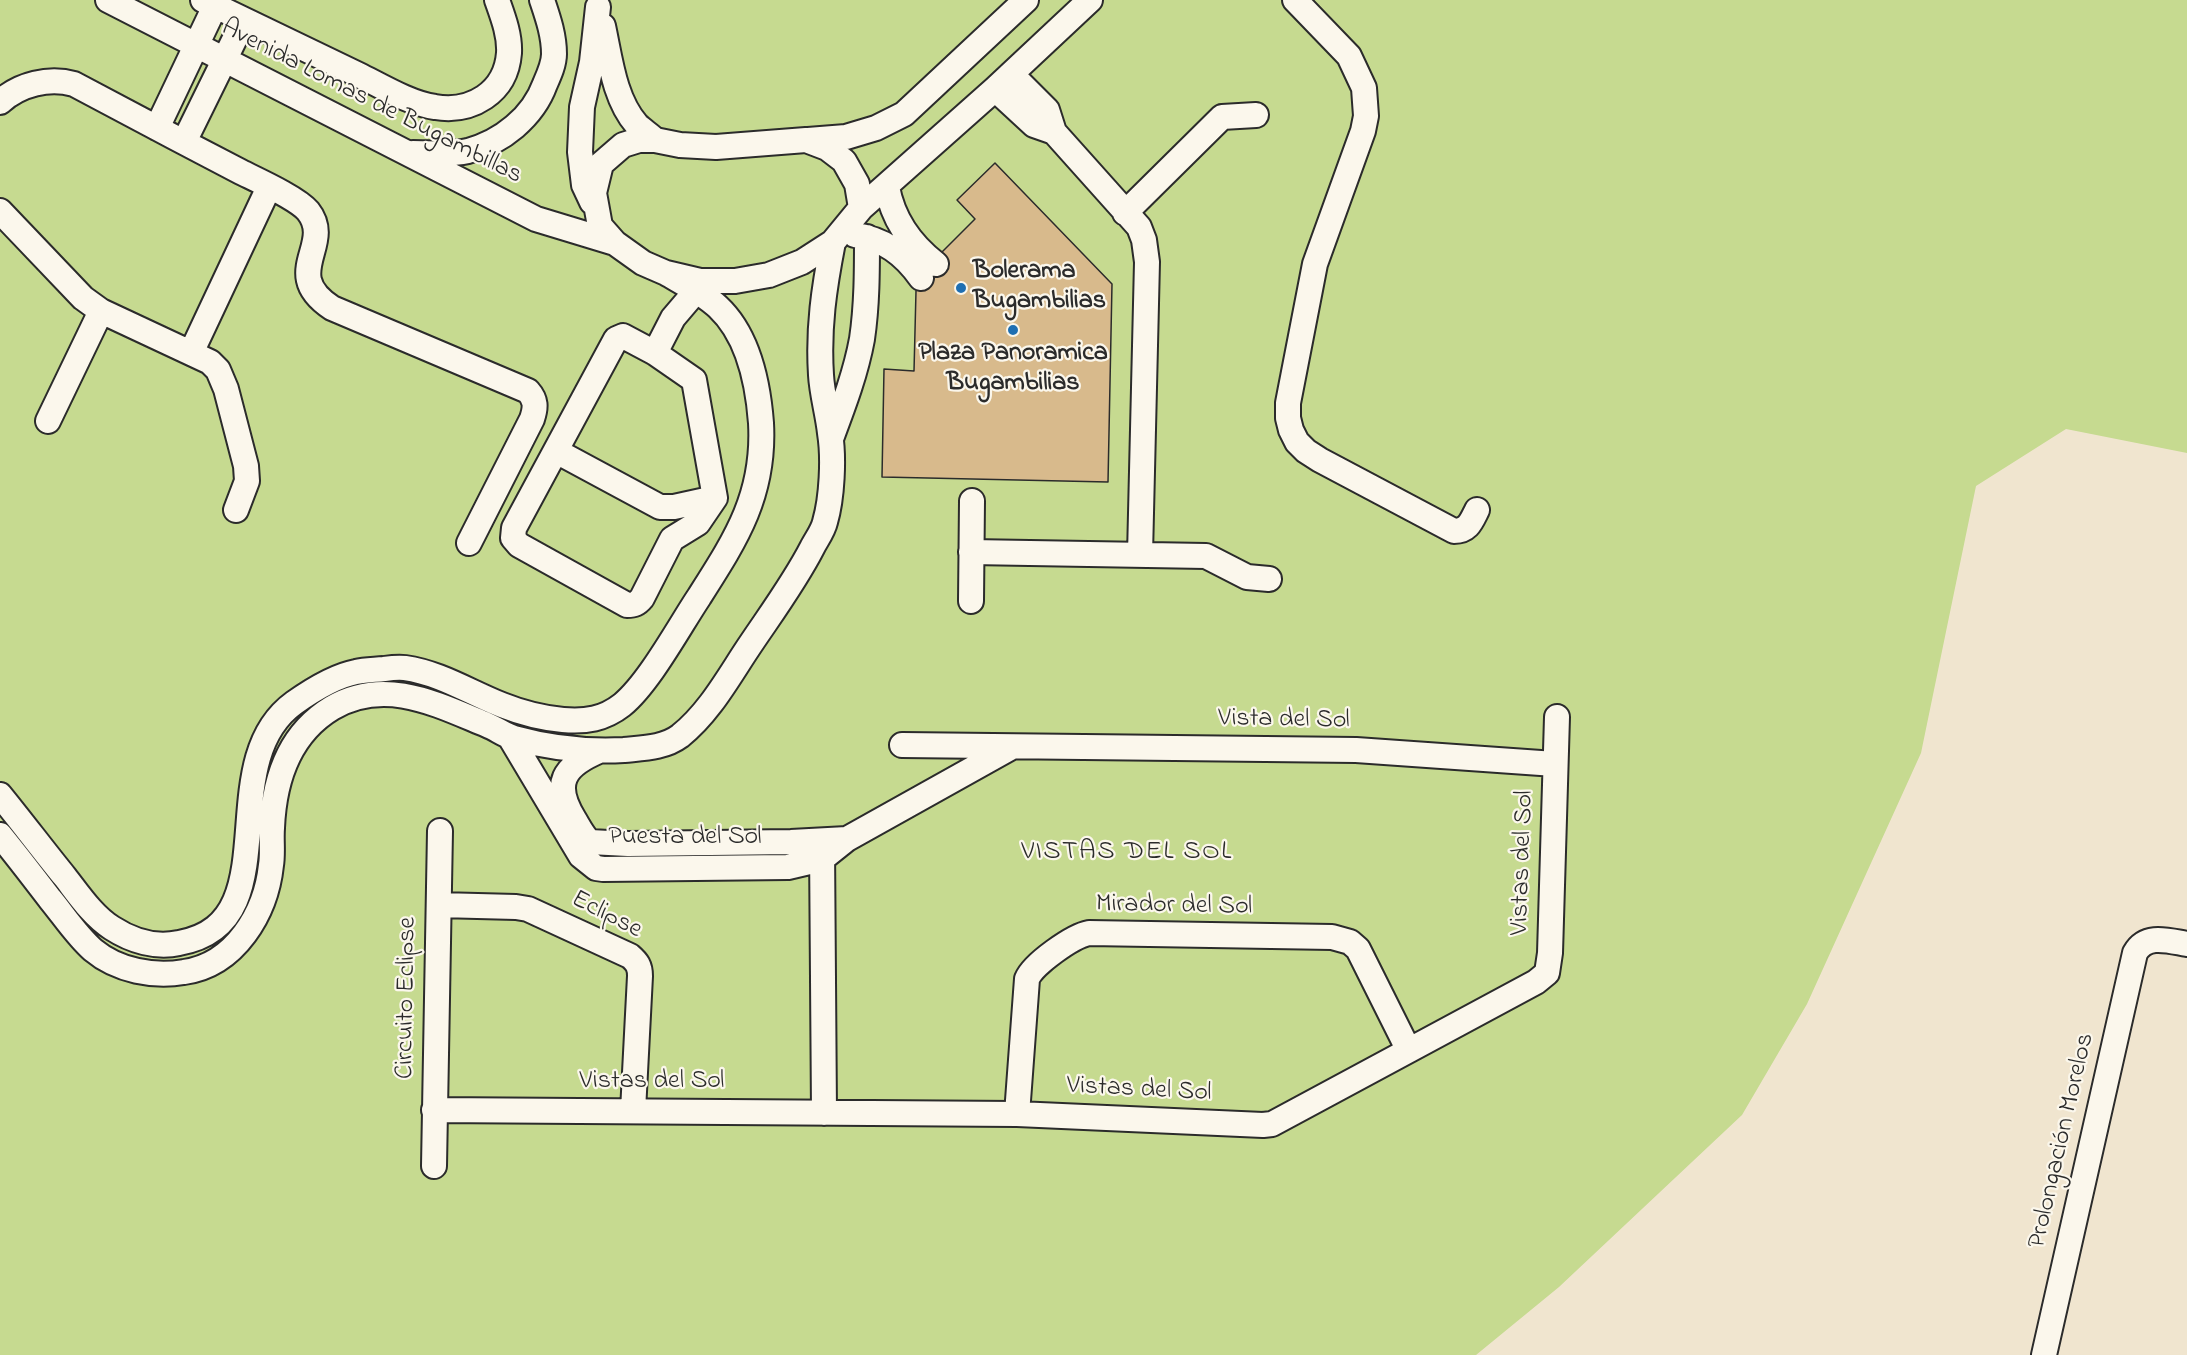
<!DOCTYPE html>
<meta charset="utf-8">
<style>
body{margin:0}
canvas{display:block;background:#f0e5cf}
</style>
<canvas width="2187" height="1355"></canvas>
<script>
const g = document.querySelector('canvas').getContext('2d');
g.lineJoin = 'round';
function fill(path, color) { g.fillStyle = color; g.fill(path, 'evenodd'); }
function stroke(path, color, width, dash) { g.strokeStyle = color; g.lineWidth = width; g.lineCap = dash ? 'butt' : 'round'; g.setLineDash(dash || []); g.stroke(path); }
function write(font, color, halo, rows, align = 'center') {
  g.font = font + ' "Indie Flower",sans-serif'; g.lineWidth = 4.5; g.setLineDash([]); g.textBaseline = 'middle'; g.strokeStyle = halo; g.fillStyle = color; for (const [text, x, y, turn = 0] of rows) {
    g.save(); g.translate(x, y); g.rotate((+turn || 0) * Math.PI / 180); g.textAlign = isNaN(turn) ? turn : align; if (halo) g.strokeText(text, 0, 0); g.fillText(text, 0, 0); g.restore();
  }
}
fill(new Path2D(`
 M0,0H2187V453L2066,429L1976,486L1921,753L1807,1004L1742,1115L1559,1287L1476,1355H0Z`), '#c6da90');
const building = new Path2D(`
 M995,163L1112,284L1108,482L882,477L884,369L914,371L916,291L944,264L937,257L975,219L957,200Z`);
fill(building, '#d8ba8c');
stroke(building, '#2b2b2b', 1.5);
const minor = new Path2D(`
 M108,0L536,219L615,243
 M203,0C255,25 307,50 359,75C381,86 411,104 435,107C471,113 506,93 509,53C510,35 503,17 497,0
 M1295,0L1349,56L1364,88L1366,116L1363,131L1315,264L1288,403V418L1291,430L1297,442L1306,451L1320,460L1454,531C1468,531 1471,522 1477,510
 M603,26C610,58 614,99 637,125C642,130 650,135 655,140
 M1011,74L1047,110L1054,132L1139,227L1144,240L1147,262L1140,555
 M995,89L1034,125L1054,132
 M0,102C20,84 49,77 74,84C130,114 185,143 241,172C257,180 297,198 308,211C335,245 279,273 332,308L528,391C536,400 536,407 532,419L469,543
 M157,128L215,6
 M808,140L846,137L876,128L904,114L1026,0
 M184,142L244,20
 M413,153C431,153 450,155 468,151C502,142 533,117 545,84C549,75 554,64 554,54C554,35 548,18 542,0
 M887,187C893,220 910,244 936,264
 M592,202L584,185L580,152L582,107L592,62L598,7
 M861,208L857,184L844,161L827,148L806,140L716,147L680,145L655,140H639L623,145L601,164L594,193L600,226L615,243L643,263L666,273L700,281H735L769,275L802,262L833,242L861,208L995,89L1090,0
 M0,211L83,298L101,311L210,362L218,370L226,389L246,466L247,481L236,510
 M1125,213L1222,117L1256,115
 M855,235C884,239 904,254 921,278
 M623,336L655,353L694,380L715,498L698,523L672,539L642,598C637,604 634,605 627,605L519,545L513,538L514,528L616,339Z
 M191,353L269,187
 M655,353L673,318L696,291
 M48,421L101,311
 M832,436C844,404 856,372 862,339C867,305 867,271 867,237
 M556,451L660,507H674L715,498
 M971,552L1206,556L1247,577L1269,579
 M971,601L972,501
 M510,737L581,856L596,868L603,869L788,867L822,859L847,839L1010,748
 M902,745L1356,750L1555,764
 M599,751C564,766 552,783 574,819C579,827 583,836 590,842L628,844L791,842L847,839
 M0,795C22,822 43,850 65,877C79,895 93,916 112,928C132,941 156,948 179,943C292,923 210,764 294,703C311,691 335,676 356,672C365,670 375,670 384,669C391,668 398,667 405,668C440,673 469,692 502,705C522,713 542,718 563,720C586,722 604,719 622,705C649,683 679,627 699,597C736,539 765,495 761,423C758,383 749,336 718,307C703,293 683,283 666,273
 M0,835C17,856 34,878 50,899C64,916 77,936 93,950C118,971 154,977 184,972C235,965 266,913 271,865C273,853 271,840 272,828C274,780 289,734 332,708C385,677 436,704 487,725C497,729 504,735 514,738C550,748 586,752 624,750C643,748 664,748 680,736C709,713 728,678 748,648C770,615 794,583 812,548C816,540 823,531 825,522C832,498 834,458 830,433C828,414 822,394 821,375C818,328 824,288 833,242
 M822,845L824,1113
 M439,905L516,907L528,909L630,956C637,962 640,966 640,976L633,1111
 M434,1110L1017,1114L1263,1125L1272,1124L1536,982L1547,973L1550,953L1557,717
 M1017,1114L1027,979C1033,964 1073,936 1089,933L1332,937L1350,942L1358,949L1408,1049
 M434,1166L440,831
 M2044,1355L2135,953C2146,933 2169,941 2187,944`);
stroke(minor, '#2b2b2b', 28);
stroke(minor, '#fbf7ec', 24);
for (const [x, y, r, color] of [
 [961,288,6,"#1f6fb2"],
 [1013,330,6,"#1f6fb2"]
]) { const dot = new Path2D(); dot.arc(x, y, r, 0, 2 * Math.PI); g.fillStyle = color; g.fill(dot); stroke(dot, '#fbf7ec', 2); }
write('26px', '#2b2b2b', '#fbf7ec', [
 ["Avenida Lomas de Bugambillas",371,103,27],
 ["Vista del Sol",1284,721,1],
 ["Puesta del Sol",685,839],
 ["Vistas del Sol",1524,863,-88],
 ["Mirador del Sol",1174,907,1],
 ["Eclipse",606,916,27],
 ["Circuito Eclipse",408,998,-89],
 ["Vistas del Sol",652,1083],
 ["Vistas del Sol",1139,1091,3],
 ["Prolongación Morelos",2063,1141,-77]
]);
write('bold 26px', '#2b2b2b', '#fbf7ec', [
 ["Bolerama",973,273],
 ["Bugambilias",973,303],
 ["Plaza Panoramica",1013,355,"center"],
 ["Bugambilias",1013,385,"center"]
], 'left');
g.letterSpacing = '1.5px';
write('27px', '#2b2b2b', '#fbf7ec', [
 ["VISTAS DEL SOL",1127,854]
]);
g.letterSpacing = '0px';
</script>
